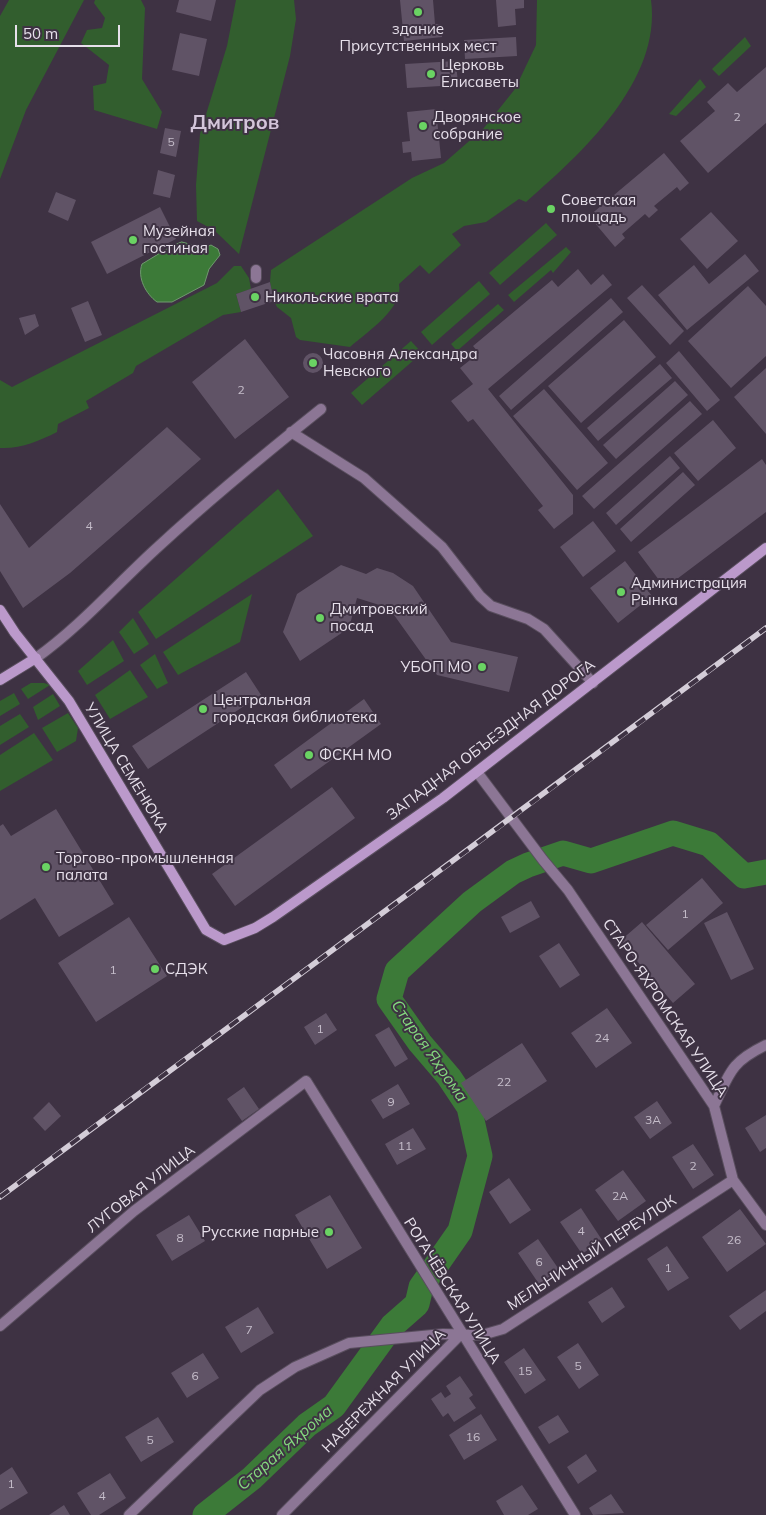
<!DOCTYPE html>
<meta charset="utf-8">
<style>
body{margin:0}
#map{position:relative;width:766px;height:1515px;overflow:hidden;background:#3e3243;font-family:Mulish,sans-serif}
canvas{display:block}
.scale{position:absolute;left:15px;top:25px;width:105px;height:22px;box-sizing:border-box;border:2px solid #e7e0eb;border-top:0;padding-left:6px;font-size:15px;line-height:18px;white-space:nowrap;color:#e7e0eb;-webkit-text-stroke:4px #3e3243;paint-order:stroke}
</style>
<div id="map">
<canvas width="766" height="1515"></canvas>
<div class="scale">50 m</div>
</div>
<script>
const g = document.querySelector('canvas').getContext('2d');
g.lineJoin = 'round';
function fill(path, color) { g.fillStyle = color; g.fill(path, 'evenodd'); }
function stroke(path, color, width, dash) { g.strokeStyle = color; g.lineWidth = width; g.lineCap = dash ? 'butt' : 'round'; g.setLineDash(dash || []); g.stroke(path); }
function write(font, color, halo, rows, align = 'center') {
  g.font = font + ' Mulish,sans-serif'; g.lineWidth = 4; g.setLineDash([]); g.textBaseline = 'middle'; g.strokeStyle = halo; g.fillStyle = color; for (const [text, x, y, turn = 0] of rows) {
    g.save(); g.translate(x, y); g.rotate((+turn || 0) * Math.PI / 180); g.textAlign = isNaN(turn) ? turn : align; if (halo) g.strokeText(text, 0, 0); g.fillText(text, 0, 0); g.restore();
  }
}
fill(new Path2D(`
 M9,0H84L26,110L0,179V16Z
 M95,0H141L145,8L142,79L162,112L157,129L94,110L93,86L106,83L109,65L81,43L87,30L102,28L105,18L94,3Z
 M236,0H294L296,19L290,56L239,254L214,230L197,221L196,185L200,134L227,46Z
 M537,0H651C662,81 581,154 526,202L519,199L486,222L464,226L452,234L461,245L429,274L420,265L399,284C404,308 367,332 350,347L300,340L296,337L291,318L277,307L274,301L270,282L271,270L412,178L444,163L483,129L515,89L536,45Z
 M745,37L751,46L719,76L712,69Z
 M700,79L706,87L676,116L669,114Z
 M546,223L557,235L500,285L489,273Z
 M566,247L571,252L553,273L551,270L514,302L508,295Z
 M234,266H241L249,278L251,289L236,294L241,312L223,315L136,366L133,373L86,401L89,408L58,424L57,432C39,441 21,449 0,448V380L12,387L217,283Z
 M479,281L490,294L432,345L421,332Z
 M498,304L504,310L457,351L451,344Z
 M411,341L422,353L362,405L351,393Z
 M278,489L313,536L156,639L138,612Z
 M252,594L240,642L178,675L163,652Z
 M133,618L149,644L134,654L119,632Z
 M113,640L124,661L87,685L78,671Z
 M155,654L168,683L157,689L140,665Z
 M130,670L148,697L110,719L95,695Z
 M31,683H44L50,685L28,699L21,689Z
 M14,693L20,704L0,716V701Z
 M53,694L60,706L38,720L33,707Z
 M68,713L78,728L76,741L57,752L42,728Z
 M20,714L29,727L0,745V726Z
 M34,733L53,760L0,791V755Z`), '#325e2e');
const water = new Path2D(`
 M182,242L204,248L211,245L218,249L220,255L209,269L204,285L172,302H157C146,294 137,278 142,264L170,247Z`);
fill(water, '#3c7a38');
stroke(water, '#6f996e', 1);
stroke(new Path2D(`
 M205,1515L252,1478L307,1425L334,1406L392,1326L417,1304L421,1287L460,1231L480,1156L469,1107L449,1077L420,1043L389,999L397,971L472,902L513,872L528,865L563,853L591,861L673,833L709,844L744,876L766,872`), '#3c7a38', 25);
fill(new Path2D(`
 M179,0H216L211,21L176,12Z
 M400,0H433L435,24H441L442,37L404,41Z
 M496,0H524V8L515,9L516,25L498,27Z
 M180,33L207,39L199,76L172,70Z
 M516,37L517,56L465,59L464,40Z
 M456,61L458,85L407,88L405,64Z
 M766,67V123L708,173L680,141L715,111L707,102L728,83L737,92Z
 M436,109L441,158L412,161L411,152L403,153L402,142L410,141L407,112Z
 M165,128L181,131L176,157L160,153Z
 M664,153L689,183L680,191L677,187L654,206L658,210L649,218L645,214L622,234L625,238L615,247L589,216Z
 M158,170L175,175L170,198L153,194Z
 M56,192L76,200L68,221L48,212Z
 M160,207L176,239L107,274L91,242Z
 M711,212L738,241L707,269L680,239Z
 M745,254L759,271L687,330L658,295L694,265L709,284Z
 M578,269L591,285L603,274L612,285L488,389L573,495V514L554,529L538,510L543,506L473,419L468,422L451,401L473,384L460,368L479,353L473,346L552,280L558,287Z
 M270,282L274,301L241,312L236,294Z
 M642,285L684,331L670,345L627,298Z
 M748,286L766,306V356L731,388L688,341Z
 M611,298L623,312L511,410L499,396Z
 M88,301L102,335L85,342L71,308Z
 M35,314L39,326L25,335L19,318Z
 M624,320L656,357L581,423L548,386Z
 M245,339L289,397L235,439L192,382Z
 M679,351L720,400L707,411L666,363Z
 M303 363a10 10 0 1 1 20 0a10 10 0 1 1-20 0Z
 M660,364L672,378L598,441L587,428Z
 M766,368V434L734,397Z
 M675,381L688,395L616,459L603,445Z
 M544,389L608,463L577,490L513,416Z
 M690,401L702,414L594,509L582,496Z
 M713,420L736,448L698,481L674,453Z
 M167,427L201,459L70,573L23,608L0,571V504L29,548Z
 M670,456L680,468L616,525L606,513Z
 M762,459L766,465V512L665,588L638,552Z
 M683,472L695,485L631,542L620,529Z
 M593,521L616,551L583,577L560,547Z
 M625,561L652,596L618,623L590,588Z
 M341,565L366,574L377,568L393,573L413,586L451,642L518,657L509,692L437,675L389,608L357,598L349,628L300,661L283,632L297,594Z
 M246,672L261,695L148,769L132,746Z
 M364,699L381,724L291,789L274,765Z
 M332,787L355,818L235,906L212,874Z
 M56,809L114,904L59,937L35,898L0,920V826L3,824L11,836Z
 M702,878L723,903L668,950L646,925Z
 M531,901L540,917L510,933L501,917Z
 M727,912L754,969L731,980L704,923Z
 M129,917L167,976L96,1022L58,963Z
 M642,922L695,984L673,1003L620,941Z
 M559,943L580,975L560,988L539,956Z
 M607,1008L632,1043L596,1068L571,1033Z
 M326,1013L337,1030L315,1045L304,1027Z
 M389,1027L408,1059L395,1067L375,1035Z
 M522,1043L547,1081L486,1121L461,1083Z
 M398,1084L410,1104L383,1119L371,1100Z
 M244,1087L259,1109L242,1121L227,1099Z
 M657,1101L672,1123L650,1139L634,1117Z
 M49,1102L61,1116L45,1131L33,1118Z
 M766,1115V1148L760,1152L745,1128Z
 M413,1128L426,1149L397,1165L385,1144Z
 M693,1144L714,1175L693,1189L672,1157Z
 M623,1170L646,1201L618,1221L595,1190Z
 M509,1178L531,1210L510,1224L489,1192Z
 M330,1195L362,1248L327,1269L295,1215Z
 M581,1208L602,1240L582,1254L560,1222Z
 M740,1209L766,1244L727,1272L702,1237Z
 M189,1215L205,1241L172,1261L156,1235Z
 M538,1239L560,1271L539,1284L518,1253Z
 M667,1246L689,1278L668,1291L647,1259Z
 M612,1287L625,1307L602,1323L588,1302Z
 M766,1290V1311L740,1330L729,1316Z
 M258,1307L274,1333L241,1353L225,1327Z
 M578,1343L599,1375L579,1389L557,1357Z
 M524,1348L546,1380L525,1394L504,1362Z
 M203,1353L219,1378L187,1398L171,1373Z
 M460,1376L473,1395L469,1398L476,1408L454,1422L448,1413L443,1417L431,1399L441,1392L445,1398L451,1394L446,1386Z
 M481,1414L497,1440L464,1460L449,1435Z
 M558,1415L569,1432L549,1444L538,1427Z
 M158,1417L174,1442L141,1462L125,1437Z
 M586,1454L597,1471L578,1484L567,1467Z
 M12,1467L28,1493L0,1510V1475Z
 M110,1473L126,1498L99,1515H91L77,1493Z
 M522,1485L538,1509L528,1515H504L496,1501Z
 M611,1494L624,1513L593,1515L589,1508Z
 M64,1505L70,1515H49Z`), '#605366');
const street = new Path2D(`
 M256,278V270
 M291,432L364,478L442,547L480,596L491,606L528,619L544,629L593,683
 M36,658C81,626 118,583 159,546C211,498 266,453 321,409
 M477,772L543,860L568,890L714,1106L733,1180L766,1225
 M714,1106C730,1072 731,1062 766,1045
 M0,1326L134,1211L306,1081L575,1515
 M129,1515L260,1390L295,1367L349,1343L443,1334L482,1335L503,1329L733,1180
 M282,1515L461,1334`);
const secondary = new Path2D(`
 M0,610L15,633L69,701L206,930L224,940L255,928L273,917L443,798L766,548
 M0,680L36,658`);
stroke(street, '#594e5e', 12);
stroke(secondary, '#594e5e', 12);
stroke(street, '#8c7695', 10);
stroke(secondary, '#bb99cb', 10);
const rail = new Path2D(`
 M0,1197C255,1006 512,819 766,628`);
stroke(rail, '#d4cdd8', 5.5);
stroke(rail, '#3e3243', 4, [11]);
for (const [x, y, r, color] of [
 [418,12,5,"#6ad363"],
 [431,74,5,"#6ad363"],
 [423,126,5,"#6ad363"],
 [551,209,5,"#6ad363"],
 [133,240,5,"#6ad363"],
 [255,297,5,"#6ad363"],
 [313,363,5,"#6ad363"],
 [621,592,5,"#6ad363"],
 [320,618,5,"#6ad363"],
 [482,667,5,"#6ad363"],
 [203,709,5,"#6ad363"],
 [309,755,5,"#6ad363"],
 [46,867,5,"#6ad363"],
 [155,969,5,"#6ad363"],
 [329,1232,5,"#6ad363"]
]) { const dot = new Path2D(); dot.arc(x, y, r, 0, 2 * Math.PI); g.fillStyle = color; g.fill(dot); stroke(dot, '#3e3243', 2); }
write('12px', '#c5bdca', null, [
 ["2",737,117],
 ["5",171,142],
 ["2",241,390],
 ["4",89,526],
 ["1",685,914],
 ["1",113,970],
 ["1",320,1029],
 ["24",602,1038],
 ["22",504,1082],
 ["9",391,1102],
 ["3А",653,1120],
 ["11",405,1146],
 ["2",693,1166],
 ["2А",620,1196],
 ["4",581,1231],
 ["8",180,1238],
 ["26",734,1240],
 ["6",539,1262],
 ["1",668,1268],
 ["7",249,1330],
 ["5",578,1366],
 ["15",525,1371],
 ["6",195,1376],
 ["16",473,1437],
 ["5",150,1440],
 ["1",11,1484],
 ["4",102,1496]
]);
write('15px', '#e7e0eb', '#3e3243', [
 ["здание",418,29,"center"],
 ["Присутственных мест",418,46,"center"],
 ["Церковь",441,65],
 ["Елиcаветы",441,82],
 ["Дворянское",433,117],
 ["собрание",433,134],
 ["Советская",561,200],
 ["площадь",561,217],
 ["Музейная",143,231],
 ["гостиная",143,248],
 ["Никольские врата",265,297],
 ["Часовня Александра",323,354],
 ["Невского",323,371],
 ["Администрация",631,583],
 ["Рынка",631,600],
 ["Дмитровский",330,609],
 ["посад",330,626],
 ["УБОП МО",472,667,"right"],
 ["Центральная",213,700],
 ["городская библиотека",213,717],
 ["ФСКН МО",319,755],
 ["Торгово-промышленная",56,858],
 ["палата",56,875],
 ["СДЭК",165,969],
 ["Русские парные",319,1232,"right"]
], 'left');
write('15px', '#e7e0eb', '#3e3243', [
 ["ЗАПАДНАЯ ОБЪЕЗДНАЯ ДОРОГА",491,740,-37],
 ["УЛИЦА СЕМЕНЮКА",126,768,59],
 ["СТАРО-ЯХРОМСКАЯ УЛИЦА",665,1008,56],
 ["ЛУГОВАЯ УЛИЦА",141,1189,-38],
 ["МЕЛЬНИЧНЫЙ ПЕРЕУЛОК",592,1253,-33],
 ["РОГАЧЁВСКАЯ УЛИЦА",452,1291,58],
 ["НАБЕРЕЖНАЯ УЛИЦА",384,1391,-45]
]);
write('italic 16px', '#84d87e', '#3e3243', [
 ["Старая Яхрома",429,1051,55],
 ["Старая Яхрома",285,1448,-41]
]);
write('bold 20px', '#d3c5da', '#3e3243', [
 ["Дмитров",235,123]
]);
</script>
